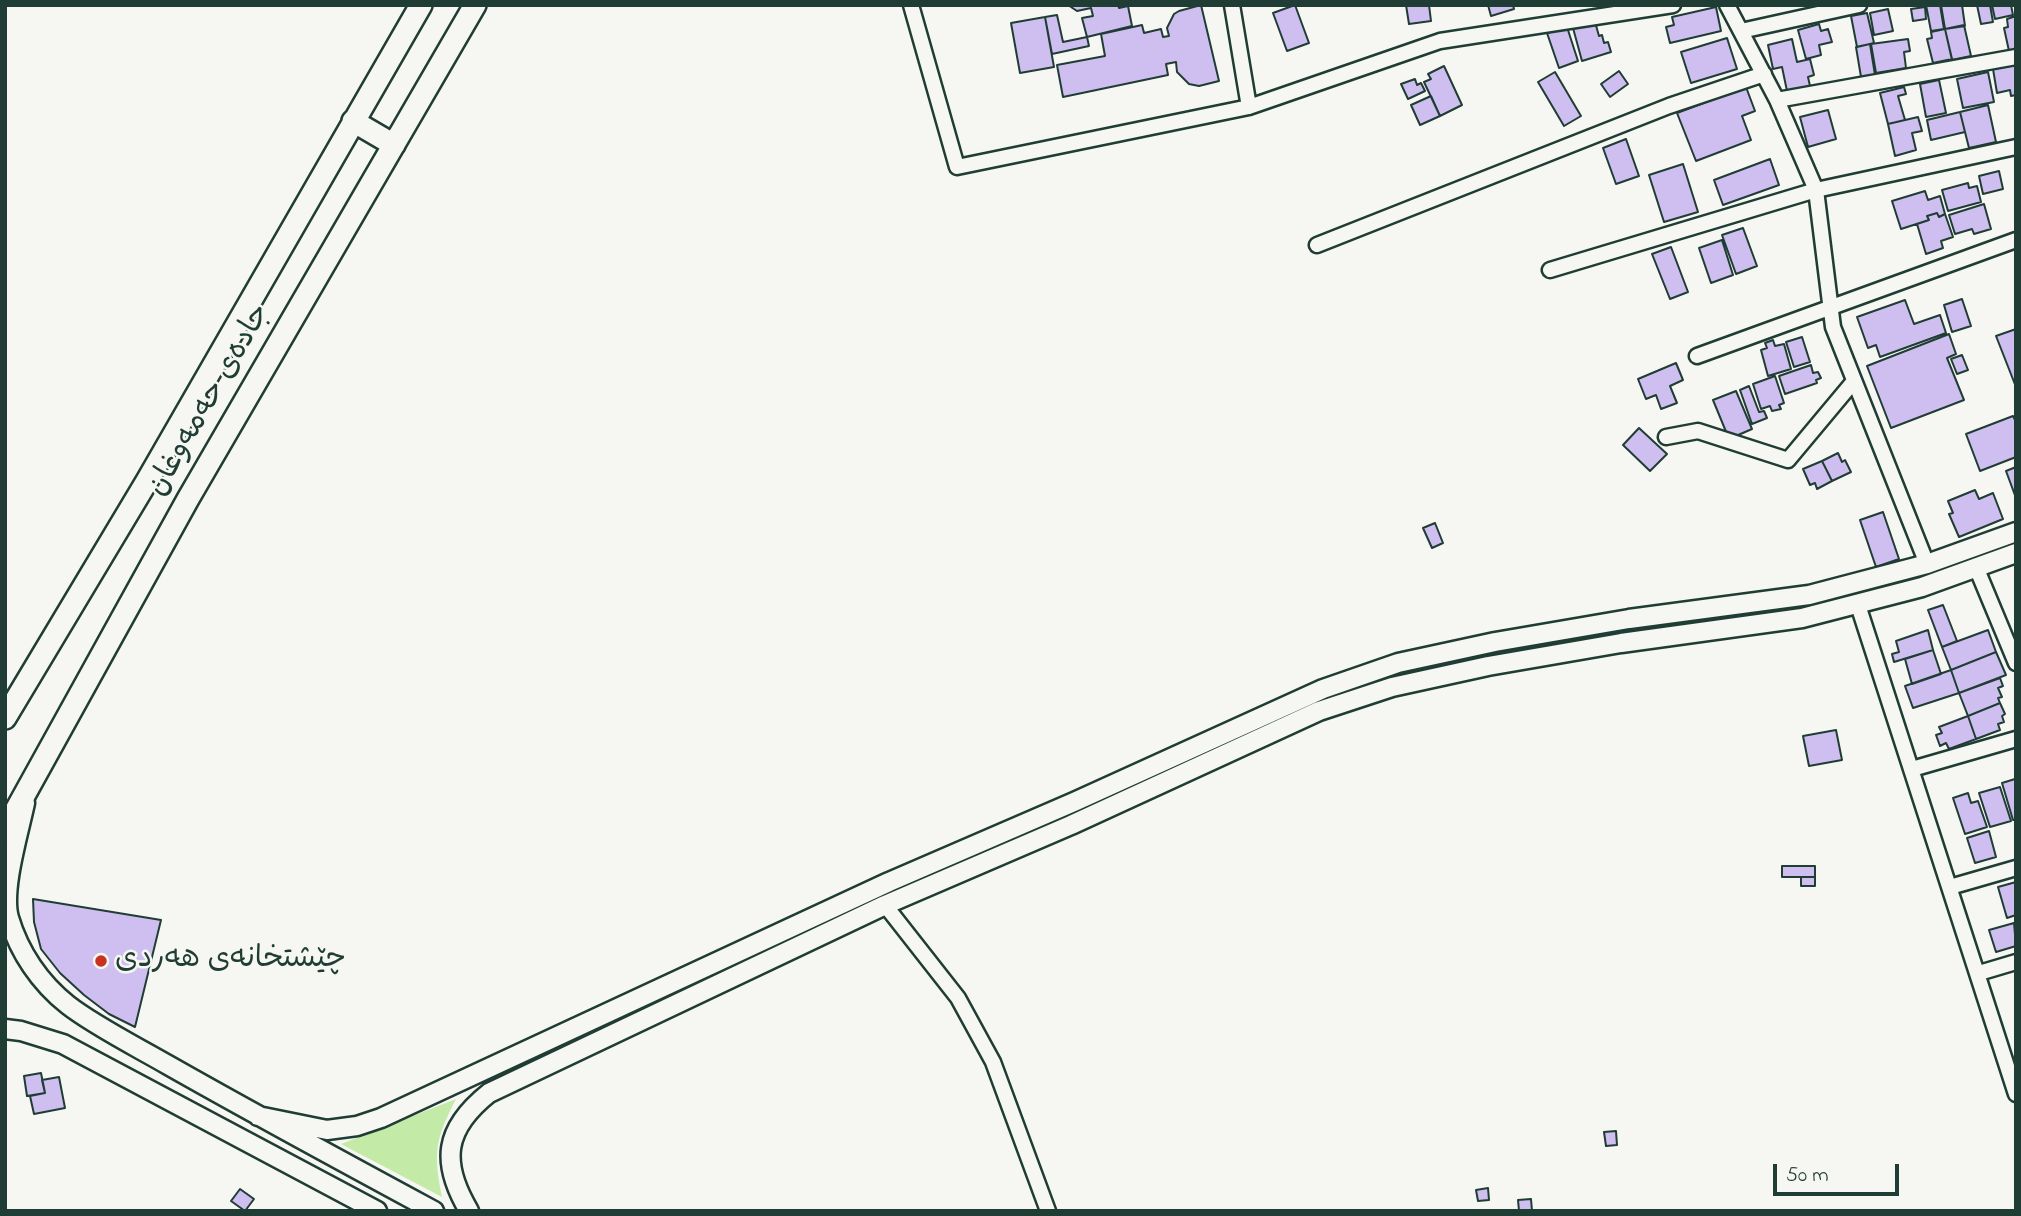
<!DOCTYPE html>
<meta charset="utf-8">
<style>
body{margin:0}
#map{position:relative;width:2021px;height:1216px;overflow:hidden;background:#f6f6f2;font-family:"Indie Flower",sans-serif}
canvas{display:block}
.frame{position:absolute;inset:0;border:7px solid #1f3d34;pointer-events:none}
.scale{position:absolute;left:1773px;top:1164px;width:126px;height:32px;box-sizing:border-box;border:4px solid #1f3d34;border-top:0;padding-left:9px;font-size:21px;line-height:24px;white-space:nowrap;color:#1f3d34;-webkit-text-stroke:5px #f6f6f2;paint-order:stroke}
</style>
<div id="map">
<canvas width="2021" height="1216"></canvas>
<div class="frame"></div>
<div class="scale">50 m</div>
</div>
<script>
const g = document.querySelector('canvas').getContext('2d');
g.lineJoin = 'round';
function fill(path, color) { g.fillStyle = color; g.fill(path, 'evenodd'); }
function stroke(path, color, width, dash) { g.strokeStyle = color; g.lineWidth = width; g.lineCap = dash ? 'butt' : 'round'; g.setLineDash(dash || []); g.stroke(path); }
function write(font, color, halo, rows, align = 'center') {
  g.font = font + ' "Indie Flower","Playpen Sans Arabic",sans-serif'; g.lineWidth = 5; g.setLineDash([]); g.textBaseline = 'middle'; g.strokeStyle = halo; g.fillStyle = color; for (const [text, x, y, turn = 0] of rows) {
    g.save(); g.translate(x, y); g.rotate((+turn || 0) * Math.PI / 180); g.textAlign = isNaN(turn) ? turn : align; if (halo) g.strokeText(text, 0, 0); g.fillText(text, 0, 0); g.restore();
  }
}
fill(new Path2D(`
 M456,1099C435,1140 433,1152 442,1197L341,1144Z`), '#c3eaa6');
const building = new Path2D(`
 M1068,5H1118L1119,8L1128,6L1132,26L1087,37L1082,18L1093,16L1091,8L1077,11Z
 M1201,5L1219,81L1199,86L1189,84L1177,72L1176,62L1166,64L1168,75L1063,97L1057,65L1105,56L1101,34L1142,25L1144,33L1161,29L1163,37L1169,36L1167,28L1174,14L1179,11Z
 M1295,5L1309,43L1287,51L1273,13Z
 M1406,5H1429L1431,21L1409,24Z
 M1488,5H1513L1514,9L1491,16Z
 M1926,5H1940L1944,29L1931,31Z
 M1941,5H1962L1965,26L1945,29Z
 M1977,5H1990L1993,22L1981,24Z
 M1992,5H2011L2013,15L1995,19Z
 M1716,7L1721,31L1670,43L1666,27L1674,25L1672,17Z
 M1925,7L1926,19L1913,21L1911,9Z
 M1888,9L1893,31L1874,35L1870,13Z
 M1867,13L1874,43L1857,47L1851,16Z
 M1057,15L1063,42L1087,37L1089,46L1052,54L1045,17Z
 M2016,16V49L2009,51L2004,28L2008,27L2007,19Z
 M1045,17L1054,67L1020,73L1011,23Z
 M1595,22L1599,36L1602,35L1604,43L1608,42L1611,52L1582,61L1573,28Z
 M1819,24L1821,31L1828,29L1832,42L1819,45L1821,55L1806,59L1798,30Z
 M1964,25L1971,56L1952,60L1945,29Z
 M1567,27L1578,61L1559,68L1547,33Z
 M1945,29L1952,59L1933,63L1927,39L1932,38L1931,32Z
 M1727,38L1737,69L1691,83L1681,52Z
 M1792,39L1797,62L1810,59L1814,75L1808,77L1810,86L1787,91L1782,67L1773,69L1768,45Z
 M1908,39L1910,51L1904,52L1906,68L1876,73L1871,44Z
 M1870,44L1875,75L1861,77L1856,47Z
 M2016,65V95L2011,96L2010,90L1997,93L1993,69Z
 M1444,66L1462,105L1440,116L1424,82L1431,79L1428,74Z
 M1619,71L1628,84L1610,97L1601,84Z
 M1555,72L1581,116L1564,126L1538,82Z
 M1988,72L1994,102L1963,108L1957,79Z
 M1415,79L1417,85L1421,83L1425,91L1408,99L1401,84Z
 M1939,80L1946,113L1926,117L1920,84Z
 M1746,87L1755,111L1742,116L1751,140L1696,161L1677,113Z
 M1904,87L1906,94L1898,96L1905,120L1888,124L1880,93Z
 M1431,96L1440,116L1420,125L1411,105Z
 M1988,105L1996,142L1969,148L1960,112Z
 M1828,110L1836,139L1808,147L1800,117Z
 M1960,112L1965,132L1931,140L1927,120Z
 M1918,117L1922,131L1912,133L1916,150L1895,156L1888,124Z
 M1626,139L1639,176L1616,184L1603,148Z
 M1770,159L1779,185L1723,205L1714,180Z
 M1683,164L1698,212L1664,222L1649,175Z
 M1999,171L2003,189L1983,194L1979,176Z
 M1968,183L1969,188L1977,186L1981,202L1948,211L1942,190Z
 M1925,191L1928,200L1940,196L1945,214L1939,217L1937,213L1927,216L1929,220L1901,229L1892,201Z
 M1984,204L1991,229L1974,234L1972,229L1955,234L1949,215Z
 M1937,213L1939,217L1945,214L1953,237L1941,241L1943,248L1926,254L1917,224L1929,220L1927,216Z
 M1743,228L1757,266L1736,274L1722,235Z
 M1722,240L1733,275L1711,283L1699,248Z
 M1671,247L1688,292L1670,299L1652,254Z
 M1962,299L1971,326L1952,332L1944,305Z
 M1905,300L1914,324L1940,315L1946,333L1880,357L1876,345L1868,348L1857,317Z
 M2016,329V387L1996,336Z
 M1949,334L1956,354L1947,358L1964,400L1891,428L1867,366Z
 M1802,337L1810,362L1794,367L1786,342Z
 M1773,340L1775,346L1784,344L1791,369L1768,376L1761,350L1767,348L1765,343Z
 M1962,355L1968,370L1957,374L1951,359Z
 M1676,363L1683,380L1670,386L1677,403L1661,409L1656,395L1646,399L1638,379Z
 M1811,365L1813,373L1818,372L1821,378L1816,380L1817,383L1785,394L1779,376Z
 M1775,376L1784,403L1779,405L1781,409L1772,411L1770,406L1761,409L1753,384Z
 M1749,386L1759,412L1764,411L1767,418L1752,424L1740,390Z
 M1736,391L1752,429L1729,439L1713,400Z
 M2013,416L2016,422V457L1980,471L1966,434Z
 M1639,428L1667,454L1650,471L1623,445Z
 M1838,453L1842,462L1845,460L1851,472L1832,481L1822,461Z
 M1822,461L1832,481L1817,489L1815,483L1810,485L1803,469Z
 M2016,467V498L2006,471Z
 M1975,490L1979,499L1993,493L2003,519L1959,537L1949,514L1953,513L1948,501Z
 M1883,512L1899,559L1876,567L1860,520Z
 M1435,523L1443,543L1432,548L1423,528Z
 M1943,605L1957,641L1942,647L1928,610Z
 M1928,630L1933,650L1894,662L1892,654L1899,652L1896,641Z
 M1988,630L1996,652L1951,670L1942,647Z
 M1933,650L1941,674L1912,684L1905,659Z
 M1996,652L2006,675L1959,693L1951,670Z
 M1951,670L1959,693L1913,708L1905,686Z
 M2000,678L2003,686L1998,688L2002,697L1998,698L2000,703L1968,716L1959,693Z
 M2000,703L2005,714L2002,716L2004,722L1998,724L2000,730L1976,739L1968,716Z
 M1968,716L1976,739L1949,749L1946,743L1940,746L1936,735L1942,733L1939,727Z
 M1836,730L1842,760L1809,766L1803,736Z
 M2015,779L2016,820H2013L2002,783Z
 M2000,787L2011,821L1990,827L1979,793Z
 M1968,793L1971,803L1978,801L1987,827L1965,834L1953,798Z
 M1989,831L1996,857L1975,863L1967,838Z
 M1782,866H1815V877H1782Z
 M1801,877H1815V886H1801Z
 M2016,882V915L2007,918L1998,887Z
 M33,899L161,920L135,1027L109,1014L84,995L60,973L41,949L34,922Z
 M2014,923L2016,946L1996,952L1989,930Z
 M41,1073L45,1093L27,1096L24,1076Z
 M59,1077L65,1108L34,1114L30,1096L45,1093L42,1080Z
 M1616,1131L1617,1145L1606,1146L1604,1132Z
 M1488,1188L1489,1200L1478,1201L1476,1190Z
 M240,1189L254,1199L245,1211L231,1201Z
 M1531,1199L1532,1211H1519L1518,1200Z`);
fill(building, '#cfbff0');
stroke(building, '#1f3d34', 2);
const minor = new Path2D(`
 M911,5L957,167L1249,107L1440,41L1673,5
 M1232,5L1249,107
 M1727,5L1777,100L1816,190L1833,327L1927,564
 M1741,31L1859,5
 M1777,100L2016,57
 M1317,245L1669,106L1764,74
 M1550,270L1816,190L2016,147
 M1697,356L2016,240
 M1666,437L1698,431L1788,460L1854,381
 M1976,567L2016,663
 M1858,605L2016,1094
 M1912,769L2016,739
 M1950,887L2016,868
 M885,905L958,998L993,1062L1048,1211
 M1979,973L2016,962`);
const tertiary = new Path2D(`
 M25,803C19,832 1,890 9,918C19,952 40,983 68,1005C95,1026 137,1047 168,1065C256,1115 345,1163 434,1211
 M5,1029L21,1031L63,1044L377,1211
 M258,1116L327,1130L357,1126L381,1118L889,882L1074,802L1323,689L1398,663L1495,642L1629,619L1809,595L1927,564L2016,532
 M469,1211C440,1162 444,1129 489,1093L885,905L1071,825L1319,711L1392,687L1488,666L1621,643L1802,618L1922,587L2016,553`);
const primary = new Path2D(`
 M353,121L394,145
 M5,718L147,481L421,5
 M5,830L188,499L475,5`);
stroke(minor, '#1f3d34', 19);
stroke(tertiary, '#1f3d34', 23);
stroke(primary, '#1f3d34', 26);
stroke(minor, '#f6f6f2', 14);
stroke(tertiary, '#f6f6f2', 18);
stroke(primary, '#f6f6f2', 21);
for (const [x, y, r, color] of [
 [101,961,7,"#c8321e"]
]) { const dot = new Path2D(); dot.arc(x, y, r, 0, 2 * Math.PI); g.fillStyle = color; g.fill(dot); stroke(dot, '#f6f6f2', 2.5); }
write('30px', '#1f3d34', '#f6f6f2', [
 ["جادەی حەمەوغان",211,401,-60]
]);
write('30px', '#1f3d34', '#f6f6f2', [
 ["چێشتخانەی هەردی",115,961]
], 'left');
</script>
